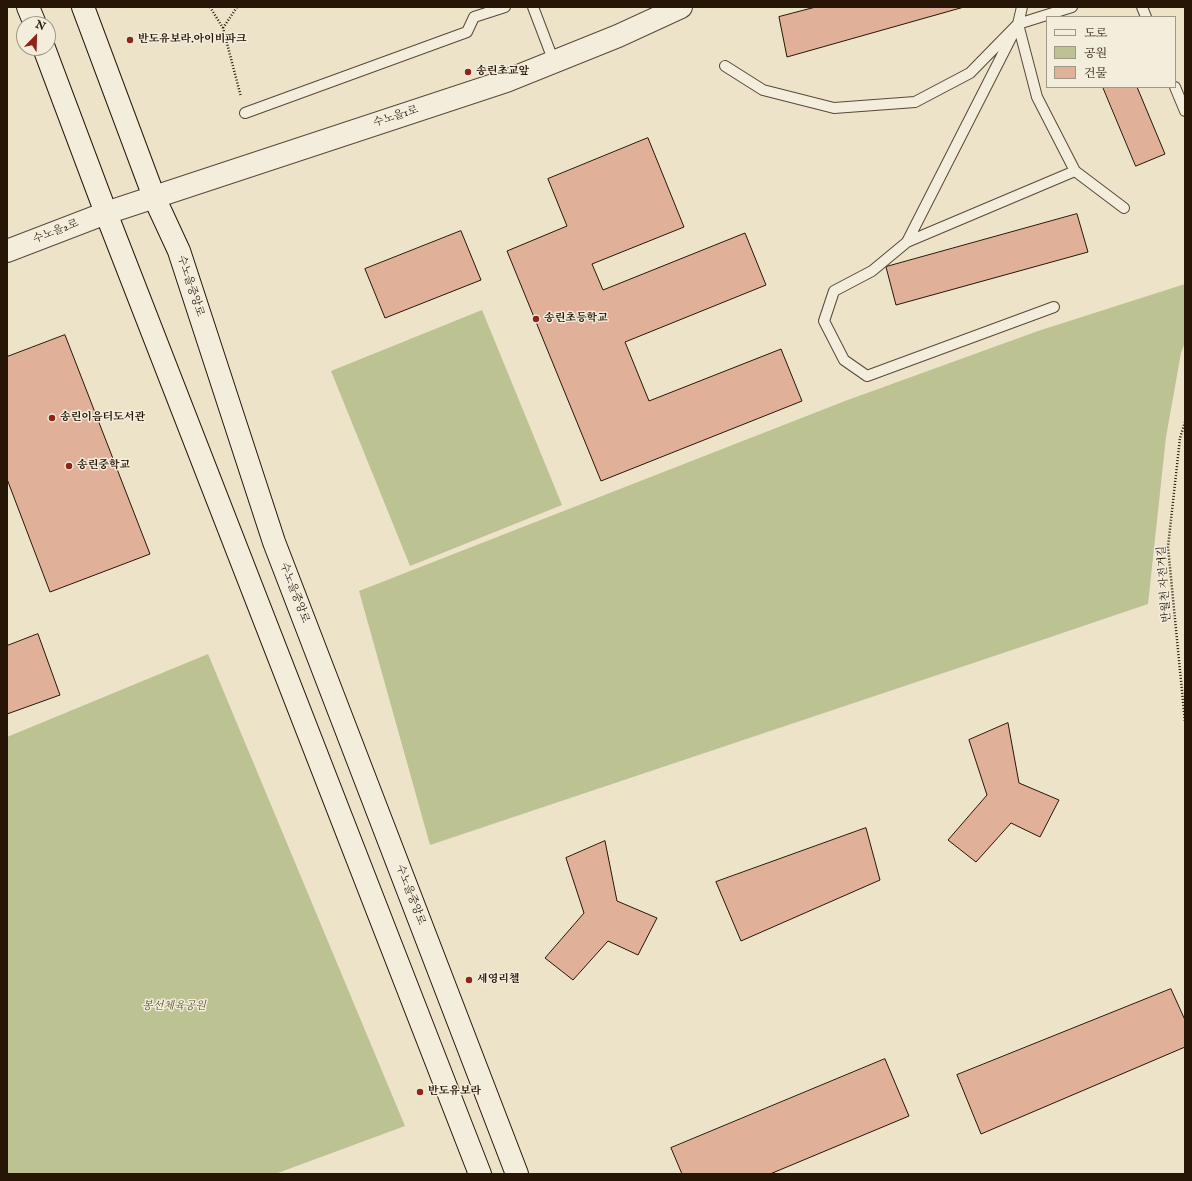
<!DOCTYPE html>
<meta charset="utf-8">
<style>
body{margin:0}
#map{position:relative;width:1192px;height:1181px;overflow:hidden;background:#ede3c9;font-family:"IM FELL English","Noto Serif KR",serif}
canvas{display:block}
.frame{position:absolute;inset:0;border:8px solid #271606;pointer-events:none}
.legend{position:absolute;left:1046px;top:16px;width:130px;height:72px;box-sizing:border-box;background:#f3eddc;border:1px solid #a19786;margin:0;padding:5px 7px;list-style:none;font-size:12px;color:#271606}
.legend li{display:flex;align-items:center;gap:8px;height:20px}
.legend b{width:20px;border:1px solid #a19786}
.north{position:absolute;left:16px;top:16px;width:40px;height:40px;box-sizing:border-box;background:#f3eddc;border:1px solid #a19786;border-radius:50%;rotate:23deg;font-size:11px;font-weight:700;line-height:16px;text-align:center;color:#271606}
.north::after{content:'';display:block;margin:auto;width:14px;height:18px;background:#8f2418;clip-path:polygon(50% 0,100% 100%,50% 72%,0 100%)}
</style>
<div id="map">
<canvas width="1192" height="1181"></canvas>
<div class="frame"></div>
<ul class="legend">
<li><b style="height:5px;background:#f3eddc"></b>도로</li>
<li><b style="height:11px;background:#bdc293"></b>공원</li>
<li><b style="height:11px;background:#e1b098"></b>건물</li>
</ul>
<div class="north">N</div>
</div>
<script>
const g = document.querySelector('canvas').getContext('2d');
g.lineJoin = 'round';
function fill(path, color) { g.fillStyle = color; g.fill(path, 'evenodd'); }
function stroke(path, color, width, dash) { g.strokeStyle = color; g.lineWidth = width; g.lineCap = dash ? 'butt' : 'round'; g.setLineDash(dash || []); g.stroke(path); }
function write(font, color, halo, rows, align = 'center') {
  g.font = font + ' "IM FELL English","Noto Serif KR",serif'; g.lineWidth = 3; g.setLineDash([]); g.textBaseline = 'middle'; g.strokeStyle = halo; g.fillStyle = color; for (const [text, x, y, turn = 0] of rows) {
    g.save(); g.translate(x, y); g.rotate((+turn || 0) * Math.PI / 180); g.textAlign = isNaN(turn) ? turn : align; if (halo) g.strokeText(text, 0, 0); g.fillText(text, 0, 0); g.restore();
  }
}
fill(new Path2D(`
 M1185,284V342L1181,353L1166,437L1148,604L1036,642L430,845L359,591L845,401L1038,331Z
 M482,310L562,505L410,566L331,371Z
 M208,654L405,1126L275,1174H7V737Z`), '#bdc293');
const building = new Path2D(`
 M816,7H964L787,57L779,17Z
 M1103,87H1137L1165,154L1136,166Z
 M648,138L684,227L592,264L603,290L745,233L766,285L625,342L649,401L781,349L802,401L601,481L507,251L567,226L548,179Z
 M1077,214L1088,252L896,305L886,267Z
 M461,231L481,280L385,318L365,269Z
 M65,335L150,554L50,592L7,479V357Z
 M38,634L60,695L7,714V646Z
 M1008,723L1019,783L1059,800L1040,837L1011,823L976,862L948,840L987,795L969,740Z
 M866,828L880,880L741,941L716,882Z
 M605,841L617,901L657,918L638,955L608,941L573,980L545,958L584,913L566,858Z
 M1171,989L1185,1020V1047L981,1134L957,1075Z
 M885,1059L909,1116L770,1174H682L671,1148Z`);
fill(building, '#e1b098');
stroke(building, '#271606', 1);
const service = new Path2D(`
 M533,7L554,62
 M1142,7L1146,17
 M1018,24L1037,97L1075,171L1124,208
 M725,66L763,90L834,108L915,102L970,73L1018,24L1022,7
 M1175,87L1185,111
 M245,113L467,32L474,17L505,7
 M907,242L1075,171
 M1054,307L867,376L844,360L824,321L834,291L872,271L907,242L1018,24L1072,7`);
const tertiary = new Path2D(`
 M7,251L106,213L506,81L618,36L681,7`);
const secondary = new Path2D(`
 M28,7L35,24
 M83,7L154,197L179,251L274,542L517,1174
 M44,48L106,213L480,1174`);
stroke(service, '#584937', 12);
stroke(tertiary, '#584937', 24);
stroke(secondary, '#271606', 24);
stroke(new Path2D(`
 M210,7L223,28L241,97
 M223,28L237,7
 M1185,422L1180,438L1168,547L1185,722`), '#271606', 2.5, [1, 2]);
stroke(service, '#f3eddc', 10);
stroke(tertiary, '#f3eddc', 22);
stroke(secondary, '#f3eddc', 22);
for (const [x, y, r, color] of [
 [130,40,4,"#8f2418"],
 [468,72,4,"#8f2418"],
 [536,319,4,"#8f2418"],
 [52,418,4,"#8f2418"],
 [69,466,4,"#8f2418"],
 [469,980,4,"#8f2418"],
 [420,1092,4,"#8f2418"]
]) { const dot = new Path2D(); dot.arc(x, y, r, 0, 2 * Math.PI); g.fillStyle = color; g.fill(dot); stroke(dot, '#f3eddc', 1.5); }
write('bold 11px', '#271606', '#f3eddc', [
 ["반도유보라.아이비파크",138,40],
 ["송린초교앞",476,72],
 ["송린초등학교",544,319],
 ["송린이음터도서관",60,418],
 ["송린중학교",77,466],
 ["세영리첼",477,980],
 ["반도유보라",428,1092]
], 'left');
write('11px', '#271606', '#f3eddc', [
 ["수노을1로",396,117,-18],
 ["수노을2로",56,232,-21],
 ["수노을중앙로",190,286,72],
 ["반월천 자전거길",1165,584,-94],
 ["수노을중앙로",294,593,69],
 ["수노을중앙로",410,895,69]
]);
write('italic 11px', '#5c5237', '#f3eddc', [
 ["봉선체육공원",174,1007]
]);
</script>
